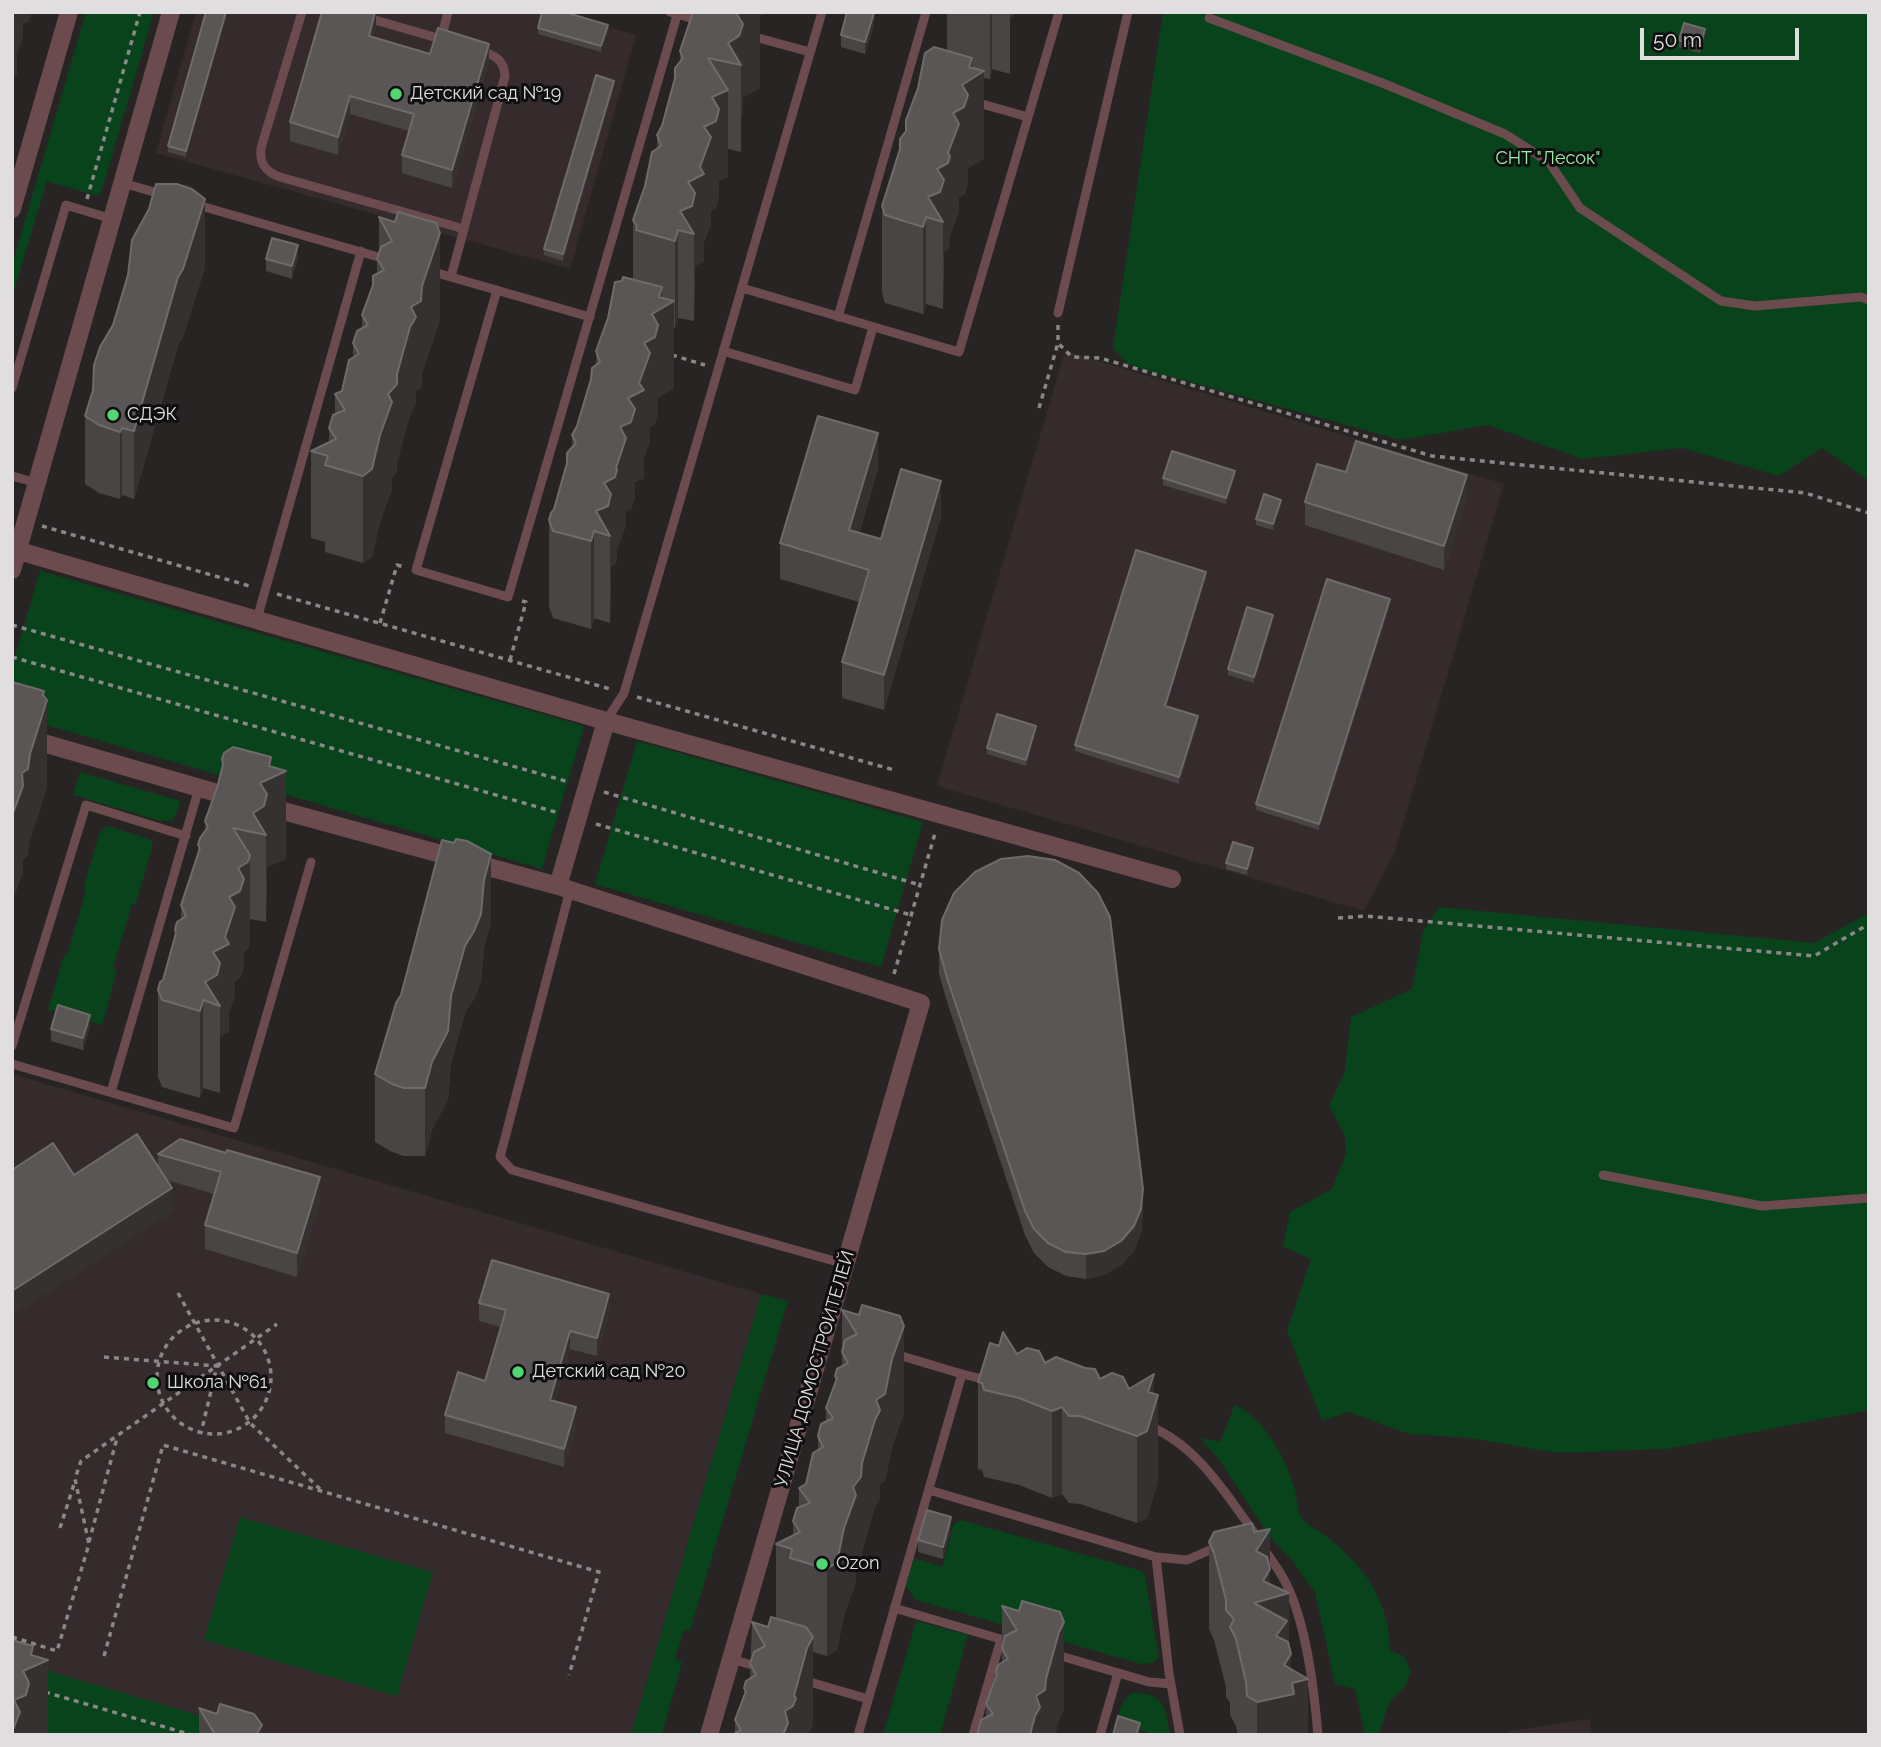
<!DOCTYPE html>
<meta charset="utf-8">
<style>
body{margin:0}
#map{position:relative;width:1881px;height:1747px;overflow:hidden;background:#282424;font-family:Raleway,sans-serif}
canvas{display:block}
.frame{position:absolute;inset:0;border:14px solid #e0dede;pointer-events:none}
.scale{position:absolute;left:1640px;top:28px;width:159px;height:32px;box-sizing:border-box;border:4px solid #e0dede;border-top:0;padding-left:9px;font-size:21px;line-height:24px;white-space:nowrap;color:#e0dede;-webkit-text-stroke:5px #0f0e0e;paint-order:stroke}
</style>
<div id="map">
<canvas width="1881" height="1747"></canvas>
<div class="frame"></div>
<div class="scale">50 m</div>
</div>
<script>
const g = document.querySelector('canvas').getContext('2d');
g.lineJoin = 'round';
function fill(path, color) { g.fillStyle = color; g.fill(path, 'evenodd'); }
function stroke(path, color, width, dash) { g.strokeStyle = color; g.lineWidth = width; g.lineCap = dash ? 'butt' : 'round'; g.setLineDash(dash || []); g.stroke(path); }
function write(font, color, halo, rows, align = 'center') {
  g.font = font + ' Raleway,sans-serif'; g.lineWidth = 6; g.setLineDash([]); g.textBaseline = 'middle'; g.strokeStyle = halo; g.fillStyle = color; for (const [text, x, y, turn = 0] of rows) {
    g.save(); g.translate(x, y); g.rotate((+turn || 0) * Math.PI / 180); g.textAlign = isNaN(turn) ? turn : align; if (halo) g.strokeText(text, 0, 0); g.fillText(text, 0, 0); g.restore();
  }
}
fill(new Path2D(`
 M196,12H557L636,35L570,269L156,153Z
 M1065,351L1504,484L1394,854L1364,911L937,786Z
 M12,1074L761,1294L631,1735H264L12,1661Z
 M1590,1719L1592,1735H1509V1731Z`), '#362b2c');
fill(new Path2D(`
 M86,12H154L101,193L97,196L47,181L12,297V265Z
 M1163,12H1869V481L1822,448L1779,476L1682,448L1582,459L1488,425L1401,440L1129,365L1113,348Z
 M40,571L584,726L542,869L12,715V666Z
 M637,741L923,822L881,967L595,884Z
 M80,772L181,801L173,820L160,821L73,795Z
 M108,826L146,838L150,840L153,844L136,904H132L113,968L117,970L102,1025L48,1010L64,955H67L86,891L83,889L99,835L101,830Z
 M1439,907L1814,943L1869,913V1410L1666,1449L1557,1453L1470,1438L1409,1434L1348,1412L1322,1421L1287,1331L1311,1259L1283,1246L1290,1212L1332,1189L1346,1154L1345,1136L1329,1106L1345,1071L1351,1017L1412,989L1423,931Z
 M761,1294L788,1301L690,1631L684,1629L675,1659L682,1662L662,1735H631Z
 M1235,1404C1268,1424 1284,1455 1295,1490C1297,1498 1297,1510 1301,1517C1307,1526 1323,1533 1331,1540C1367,1570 1389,1602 1390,1650L1404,1657L1411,1671L1405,1687L1390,1701L1378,1735H1365L1355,1689L1335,1684L1315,1592L1290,1558L1269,1536L1220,1461L1200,1438L1220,1442Z
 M240,1517L433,1572L397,1696L204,1640Z
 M961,1520L1142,1571L1145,1576L1159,1658L1152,1663L1141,1664L916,1600L906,1587L913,1558L942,1567L954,1524Z
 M916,1621L968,1635L940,1735H883Z
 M12,1660L265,1735H40Z
 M1133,1693C1165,1693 1165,1708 1170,1735H1146L1147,1732L1116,1723C1120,1711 1121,1699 1133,1693Z`), '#08431b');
stroke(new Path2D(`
 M87,199L140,12
 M1058,325V343L1072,357L1100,358L1432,456L1805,493L1869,513
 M672,355L705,365
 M1039,408L1058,343
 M42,526L253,587
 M277,594L610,689
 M380,623L397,565L404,567
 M12,625L569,782
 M12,657L559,813
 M510,660L526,602L522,601
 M637,697L894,770
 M604,792L920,885
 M596,824L911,915
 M1338,918L1365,916L1814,956L1869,924
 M894,974L936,830
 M178,1293L250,1423L320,1489
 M157 1377a57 57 0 1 1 114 0a57 57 0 1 1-114 0Z
 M104,1357L217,1366L201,1433
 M60,1528L75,1481
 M89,1542L117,1438
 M12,1637L57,1651L89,1544L75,1479L81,1461L277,1324
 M104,1656L163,1445L599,1572L569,1675
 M45,1692L192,1735`), '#8a8787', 3.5, [5, 5]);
stroke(new Path2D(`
 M302,12L261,148C259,164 266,172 280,177L464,229
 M347,12L441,39
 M670,12L701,21
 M1209,18L1385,84L1505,134L1549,162L1580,208L1721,301L1755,306L1861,297L1869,300
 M751,36L810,52
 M441,39L448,12
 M975,102L1028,117
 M123,183L164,195
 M194,204L389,260
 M430,271L590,317
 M451,277L505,76C504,58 493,55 478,50
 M742,288L959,352L1059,12
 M497,290L416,570L508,597L678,12
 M1058,313L1128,12
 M838,317L926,12
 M723,351L855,390L873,327
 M12,388L66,205L112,219
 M12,476L37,483
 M257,619L361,251
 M606,721L624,693L822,12
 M570,890L500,1157L512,1170L845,1264
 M12,1046L86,805L186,836
 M12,1064L234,1128L311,862
 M111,1092L199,788
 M1603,1175L1762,1206L1869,1198
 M962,1374L991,1381
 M1149,1426C1196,1445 1224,1491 1253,1531
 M929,1490L1156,1557L1187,1560L1219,1546
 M1264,1549C1270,1558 1277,1567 1282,1576C1306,1617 1314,1688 1318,1735
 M1156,1557L1169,1673L1180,1735
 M894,1608L1014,1643
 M1054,1654L1149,1682L1171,1684
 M731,1659L759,1667
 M803,1680L868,1699
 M858,1735L962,1374L895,1354
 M973,1735L1001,1639
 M1100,1735L1118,1673`), '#6c4b4e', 9);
stroke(new Path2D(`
 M12,209L69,12
 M12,549L606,721L1172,879
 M12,570L171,12
 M12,734L238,799
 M265,806L558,886L921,1003L709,1735
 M558,886L606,721`), '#6c4b4e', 18);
fill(new Path2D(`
 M206,12L186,157L168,152V146Z
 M693,12H764L763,15L760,14V88L743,97V112L741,118V152L728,149V177L719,181V196L716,208L711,211V225L704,241V261L695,266L694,321L678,318L675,328H674V388L658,398V412L655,424L650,427V441L644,458V478L635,482V497L631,509L626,511V525L617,550V558L615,564L611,567L610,623L594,618L591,629L553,618L549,607V520L554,509L572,447V435L577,426L596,365V351L633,279V220L657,148V135L662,126L680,62V51Z
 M947,12H1014V15L1010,18V74L992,69L990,79L984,78V159L968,168V183L964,195L959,197V211L950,236V243L948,250L944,252L943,309L926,304L923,314L885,303L882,293V206L906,131L947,51Z
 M874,25L865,54L841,47V35Z
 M538,28L608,31L601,52L538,34Z
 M376,29L373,38L430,54L489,62L452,188L402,173V155L409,131L350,114L338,155L290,141V122Z
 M1705,35L1700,53L1679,47V40Z
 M614,87L563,261L544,255V249Z
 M379,217L440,320L422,373L421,388L416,391V404L410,415L397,462V472L392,478V489L380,522L372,557L363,563L325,552V542L311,538V451L329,442V428L335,414V394L342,391L353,358V343L362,329V315L377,273V259L379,254Z
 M298,258L292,279L266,271V259Z
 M205,267L183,337L178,345L134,499L122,495L120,499L99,493L85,484V416L128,275Z
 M878,469L859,533L881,539L941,517L884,710L842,698V662L859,602L780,579V543Z
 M1346,472L1467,498L1444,570L1305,525V502Z
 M1235,477L1226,504L1163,485V478Z
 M1281,506L1273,530L1256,525V519Z
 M1206,578L1166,706L1198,722L1179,784L1075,751V745Z
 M1390,605L1319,830L1256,810V804Z
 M1273,621L1254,683L1228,675V669Z
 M1036,732L1026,766L987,754V748Z
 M222,759L271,767L286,859L267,867L266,922L250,919V942L248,949L244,952V966L240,978L235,981V995L229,1012V1032L220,1036V1093L203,1088L200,1098L162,1087L158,1077V990L163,980L175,938V929L181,919V905L198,853V845L205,831V821L217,788L222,768Z
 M1253,855L1247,875L1226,869V863Z
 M491,922L484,948L481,982L474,999L465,1013L451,1064L448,1099L432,1130L425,1156H404L392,1152L375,1142V1074Z
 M939,949L1143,1214L1141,1233L1134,1251L1121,1265L1104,1275L1086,1279L1066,1276L1048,1267L1034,1253L1025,1235L947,1002L939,974Z
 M90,1027L83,1050L51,1041V1029Z
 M158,1154L320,1202L297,1277L205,1249V1225L214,1194L167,1180L172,1212L74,1175L158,1167Z
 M479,1303L609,1312L597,1356L570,1349L555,1401L576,1426L564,1467L445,1433V1415L485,1381L501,1327L479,1321Z
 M842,1310L904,1413L892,1447L885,1481L880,1484V1498L875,1507L862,1551L861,1565L856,1571V1582L844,1615L837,1650L827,1656L813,1652V1725L735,1733V1720L744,1695V1688L750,1678L752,1622L768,1627L776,1618V1544L793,1535V1521L799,1508V1488L806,1484L818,1451V1436L826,1422V1408L835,1383V1376L842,1366Z
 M1017,1354L1129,1389L1154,1393L1158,1482L1147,1518L1137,1523L1080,1504L1069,1503L1062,1494L1052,1498L1019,1485L984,1477L982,1470L978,1469V1382Z
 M951,1529L943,1559L918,1552V1540Z
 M1270,1529V1584L1289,1646L1291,1669L1308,1735H1238L1236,1726L1230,1715V1702L1226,1697V1687L1214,1640L1209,1629V1542Z
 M1002,1606L1064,1709L1059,1719L1055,1735H978V1732L986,1718V1704L996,1679V1672L1002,1662Z
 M199,1708L262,1735H199Z`), '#494545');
fill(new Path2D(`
 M12,12H32L29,22L23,24V38L17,55V75L12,77Z
 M226,12H228L186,157V151Z
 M376,12V29L369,55V36Z
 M738,12H760V88L743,97V112L741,118V65L728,43L736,13Z
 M990,12H992V69L990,79Z
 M1010,12H1014V15L1010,18V32Z
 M874,13V25L865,54V42Z
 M608,25V31L601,52V46Z
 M1705,29V35L1700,53V47Z
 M489,44V62L452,188V170Z
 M972,58V79L984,71V159L968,168V183L964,195L959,197V211L950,236V243L948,250L944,252L943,268V222L928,197L953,113Z
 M614,81V87L563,261V254Z
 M728,90V177L719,181V196L716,208L711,211V225L704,241V261L695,266V281L694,285V234L680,211L688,182L700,167L704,127L712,97Z
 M350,96V114L338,155V137Z
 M205,199V267L183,337L178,345L134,499V431L178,277Z
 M926,217V304L923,314V227Z
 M678,230V318L675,328V241Z
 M440,233V320L422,373L421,388L416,391V404L410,415L397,462V472L392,478V489L380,522L372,557L363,563V476L388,394L397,374L411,307L422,286Z
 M298,245V258L292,279V266Z
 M662,287V308L674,301V388L658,398V412L655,424L650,427V441L644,458V478L635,482V497L631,509L626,511V525L617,550V558L615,564L611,567V581L610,586V536L596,511L604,483L616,468L620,427L628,398L639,383L644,343Z
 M122,428V495L120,499V432Z
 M878,433V469L849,565V530Z
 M1235,471V477L1226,504V498Z
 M1467,475V498L1444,570V546Z
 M941,481V517L884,710V675Z
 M1281,500V506L1273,530V524Z
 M594,531V618L591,629V541Z
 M1206,572V578L1165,712V706Z
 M1390,599V605L1319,830V824Z
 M1273,615V621L1254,683V677Z
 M44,691V710L47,700V788L30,841L28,856L23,860V873L12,903V816L22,773L30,754Z
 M1198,716V722L1179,784V777Z
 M1036,726V732L1026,766V760Z
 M271,757V778L286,771V859L267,867V882L266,886V835L253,813L260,783L269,766Z
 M1253,848V855L1247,875V869Z
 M491,854V922L484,948L481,982L474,999L465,1013L451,1064L448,1099L432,1130L425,1156V1088Z
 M250,855V942L248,949L244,952V966L240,978L235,981V995L229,1012V1032L220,1036V1051V1006L205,982L213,952L225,937L229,897L238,868Z
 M203,1000V1088L200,1098V1011Z
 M90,1015V1027L83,1050V1038Z
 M320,1177V1202L297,1277V1253Z
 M172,1188V1212L12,1316V1291Z
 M1143,1189V1214L1141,1233L1134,1251L1121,1265L1104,1275L1086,1279V1254Z
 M609,1294V1312L597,1356V1338Z
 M904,1326V1413L892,1447L885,1481L880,1484V1498L875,1507L862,1551L861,1565L856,1571V1582L844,1615L837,1650L827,1656V1569L853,1487L862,1463L876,1400Z
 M570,1331V1349L550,1418V1400Z
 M1154,1374V1410L1158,1395V1482L1147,1518L1137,1523V1436Z
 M576,1407V1426L564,1467V1449Z
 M1062,1407V1494L1052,1498V1411Z
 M951,1517V1529L943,1559V1547Z
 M1270,1529V1598L1289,1593V1658L1291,1654V1694L1292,1683L1308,1679V1735H1257V1702L1254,1690L1256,1551Z
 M1064,1622V1709L1059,1719L1055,1735H1030L1036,1696L1046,1679L1059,1632Z
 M813,1637V1725L808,1735H783L785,1711L794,1696L807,1648Z
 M33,1646V1667L48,1660V1735H12L14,1700L23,1671Z
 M1140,1723V1735H1136Z
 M262,1725V1735H256Z`), '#353131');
const building = new Path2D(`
 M206,12H226L186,151L168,146Z
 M322,12H375L369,36L430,54L438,28L489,44L452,170L402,155L414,114L350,96L338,137L290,122Z
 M542,12H564L608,25L601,46L538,28Z
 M693,12H738L736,13L743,24L739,36L728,43L741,65L708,58L728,90L712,97L719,109L716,121L704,127L711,137L700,167L704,174L688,182L695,193L692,206L680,211L694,234L678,230L675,241L636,230L637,226L633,220L645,186L652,152L661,146L657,135L662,126L675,78V68L683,58L680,51Z
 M847,12L874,13L865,42L841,35Z
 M1684,23L1705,29L1700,47L1679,40Z
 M934,47L972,58L969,67L984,71L962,85L968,95L964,107L953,113L959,124L948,153L950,156L948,163L937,169L944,180L940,192L928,197L943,222L926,217L923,227L885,215L882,206L900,149V139L906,131V120L918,88L925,53Z
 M596,75L614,81L563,254L544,249Z
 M156,184H177L192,189L205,199L183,269L178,277L134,431L122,428L120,432L99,425L85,416L93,390L94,365L100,347L113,325L128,275L132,240L149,209Z
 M398,212L436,223L440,233L422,286L421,301L411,307L416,317L410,327L397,374V384L388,394L392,402L380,435L372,469L363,476L325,465L328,456L311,451L336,439L329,428L333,415L345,410L335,394L342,391L349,360L359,354L353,343L357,331L368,325L362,315L373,285V276L384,270L377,259L381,247L392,241L379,217L395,222Z
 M272,238L298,245L292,266L266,259Z
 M623,277L662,287L659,297L674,301L652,314L658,325L655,337L644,343L650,353L639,383L644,390L628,398L635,409L631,422L620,427L626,438L616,468L617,470L615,477L604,483L611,494L608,506L596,511L610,536L594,531L591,541L553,531L549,520L551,513L554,509L567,463V453L576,443L572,435L577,426L591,379L592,368L600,362L596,351L608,318L615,282L622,281Z
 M818,416L878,433L849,530L881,539L901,469L941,481L884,675L842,662L869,570L780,543Z
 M1356,441L1467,475L1444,546L1305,502L1317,464L1346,472Z
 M1172,451L1235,471L1226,498L1163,478Z
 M1264,494L1281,500L1273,524L1256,519Z
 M1136,550L1206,572L1165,706L1198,716L1179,777L1075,745Z
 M1327,579L1390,599L1319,824L1256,804Z
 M1247,607L1273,615L1254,677L1228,669Z
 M12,682L44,691L43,695L47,700L30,754L28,769L22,773L23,786L12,816Z
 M997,714L1036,726L1026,760L987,748Z
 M233,747L271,757L269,766L286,771L260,783L267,794L264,806L253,813L266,835L233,828L250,855L248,862L238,868L244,879L240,891L229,897L235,907L225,937L229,944L213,952L220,963L217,975L205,982L220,1006L203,1000L200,1011L162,1000L158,990L160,982L163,980L176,933L175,929L177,922L186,916L181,905L200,848L198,845L200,838L208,827L205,821L217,788L223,765L222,759L224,753Z
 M456,839L467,841L491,854L484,880L481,914L474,931L465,946L451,996L448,1031L432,1062L425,1088H404L392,1084L375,1074L396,1003L401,995L442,840L454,843Z
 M1233,842L1253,848L1247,869L1226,863Z
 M1028,856L1055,860L1079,873L1098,893L1110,917L1143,1189L1141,1209L1134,1226L1121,1241L1104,1251L1086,1254L1066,1252L1048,1243L1034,1229L1025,1211L947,978L939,949L942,920L954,893L975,872L1001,859Z
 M58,1005L90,1015L83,1038L51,1029Z
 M137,1134L172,1188L12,1291V1170L53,1143L74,1175Z
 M180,1139L226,1153L227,1150L320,1177L297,1253L205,1225L221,1172L158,1154Z
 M492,1260L609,1294L597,1338L570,1331L550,1400L576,1407L564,1449L445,1415L458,1372L485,1381L506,1310L479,1303Z
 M862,1305L900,1316L904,1326L892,1359L885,1394L876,1400L880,1410L875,1420L862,1463L861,1477L853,1487L856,1495L844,1528L837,1562L827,1569L790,1558L792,1549L776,1544L800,1532L793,1521L797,1508L810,1503L799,1488L806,1484L813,1453L823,1447L818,1436L821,1424L833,1418L826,1408L837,1378L835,1376L837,1369L848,1363L842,1352L845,1340L857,1334L842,1310L859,1315Z
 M1003,1332L1017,1354L1027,1348L1039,1351L1045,1363L1056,1357L1085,1368L1095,1369L1100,1379L1112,1373L1123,1377L1129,1389L1154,1374L1148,1392L1158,1395L1147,1431L1137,1436L1080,1416H1069L1062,1407L1052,1411L1019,1398L984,1390L982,1383L978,1382L990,1343L999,1346Z
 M927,1510L951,1517L943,1547L918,1540Z
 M1252,1523L1254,1532L1270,1529L1256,1551L1267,1557L1270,1569L1263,1581L1289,1593L1254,1603L1287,1621L1276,1636L1288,1642L1291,1654L1284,1665L1308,1679L1292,1683L1294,1694L1257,1702L1247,1696L1246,1682L1236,1639L1230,1627L1234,1619L1226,1610V1600L1214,1553L1209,1542L1214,1532Z
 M1022,1601L1060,1612L1064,1622L1059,1632L1046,1679L1045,1690L1036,1696L1040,1707L1035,1716L1030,1735H979L978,1732L981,1720L993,1714L986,1704L997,1674L996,1672L998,1665L1008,1659L1002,1648L1005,1636L1017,1630L1002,1606L1019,1611Z
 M771,1617L806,1627L813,1637L807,1648L794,1696L796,1698L793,1706L785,1711L788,1723L783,1735H732L741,1730L735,1720L746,1691L744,1688L746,1681L756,1675L750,1664L754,1652L765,1646L752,1622L768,1627Z
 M12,1640L33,1646L31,1655L48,1660L23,1671L29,1683L26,1695L14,1700L20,1712L12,1732Z
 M220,1704L254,1714L262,1725L256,1735H211L214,1733L199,1708L217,1714Z
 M1118,1716L1140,1723L1136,1735H1113Z`);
fill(building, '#5a5656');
stroke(building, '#6f6b6b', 2);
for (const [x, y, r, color] of [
 [396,94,7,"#52d673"],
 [113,415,7,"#52d673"],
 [518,1372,7,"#52d673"],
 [153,1383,7,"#52d673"],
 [822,1564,7,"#52d673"]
]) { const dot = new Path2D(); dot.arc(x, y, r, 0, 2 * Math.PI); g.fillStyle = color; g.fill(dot); stroke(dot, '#0f0e0e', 2.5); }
write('18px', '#e0dede', '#0f0e0e', [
 ["Детский сад №19",410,94],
 ["СДЭК",127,415],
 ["Детский сад №20",532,1372],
 ["Школа №61",167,1383],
 ["Ozon",836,1564]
], 'left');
write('18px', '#95eca5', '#0f0e0e', [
 ["СНТ \"Лесок\"",1548,159]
]);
write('18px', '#e0dede', '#0f0e0e', [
 ["УЛИЦА ДОМОСТРОИТЕЛЕЙ",815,1369,-74]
]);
</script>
